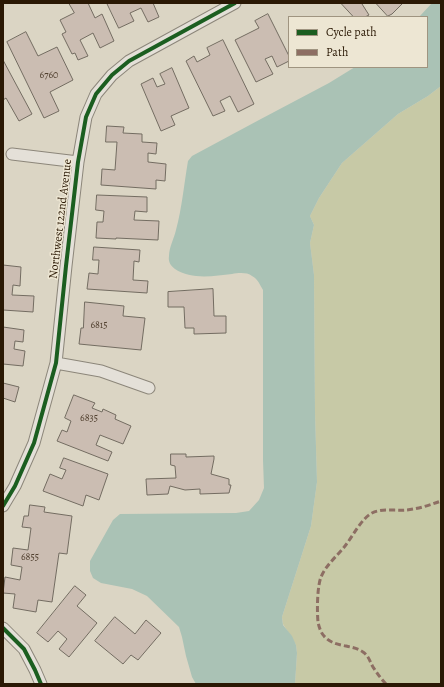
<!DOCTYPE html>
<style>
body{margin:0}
#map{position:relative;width:444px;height:687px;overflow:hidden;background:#dbd5c4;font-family:Alegreya,serif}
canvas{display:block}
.frame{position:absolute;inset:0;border:4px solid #2a1804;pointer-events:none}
.legend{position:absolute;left:288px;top:16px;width:140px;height:52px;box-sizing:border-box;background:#ede6d3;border:1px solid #9f9480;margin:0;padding:5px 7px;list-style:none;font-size:12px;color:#2a1804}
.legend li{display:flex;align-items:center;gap:8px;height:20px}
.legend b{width:20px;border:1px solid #9f9480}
</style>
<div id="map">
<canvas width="444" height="687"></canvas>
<div class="frame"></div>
<ul class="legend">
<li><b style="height:5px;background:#1b5e20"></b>Cycle path</li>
<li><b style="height:5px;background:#8d6e63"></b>Path</li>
</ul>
</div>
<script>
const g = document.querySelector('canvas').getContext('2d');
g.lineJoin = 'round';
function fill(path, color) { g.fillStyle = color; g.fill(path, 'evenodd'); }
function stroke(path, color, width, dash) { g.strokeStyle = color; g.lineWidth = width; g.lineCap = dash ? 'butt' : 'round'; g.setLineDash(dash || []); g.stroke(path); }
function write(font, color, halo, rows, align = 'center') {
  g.font = font + ' Alegreya,serif'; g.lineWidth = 3; g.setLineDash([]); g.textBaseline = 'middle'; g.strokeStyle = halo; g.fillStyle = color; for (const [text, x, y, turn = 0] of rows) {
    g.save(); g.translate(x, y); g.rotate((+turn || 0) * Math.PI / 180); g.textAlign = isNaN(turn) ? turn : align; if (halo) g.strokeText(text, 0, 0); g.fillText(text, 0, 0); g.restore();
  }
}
fill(new Path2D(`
 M441,86V684H295L297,653L296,645L283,624L282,617L311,526L317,482L315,412L314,275L310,243L314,225L310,216L319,198L342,163L398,114L428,96Z`), '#c7c9a6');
fill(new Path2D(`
 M432,3H441V86L428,96L398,114L342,163L319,198L310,216L314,225L310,243L314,275L315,412L317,482L311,526L282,617L283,625L292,636L296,645L297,653L295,684H196L192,677L186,656L182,637L179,627L147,596L132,589L101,583L93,578L90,571V561L113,520L120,514L236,513L249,511L259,500L264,488L263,460V290C260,285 258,279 252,276C247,272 238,273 232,274C214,276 191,280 175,269C171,266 168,262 169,256C169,247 174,239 176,230C182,208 184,184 188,161L192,156L259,120L329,83L355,67H427V17H419Z`), '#aac2b5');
const building = new Path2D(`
 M69,3H88L95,18L102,14L114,41L100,48L93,33L80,40L88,56L78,60L75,53L72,54L62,34L66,32L60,20L74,13Z
 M107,3H153L159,17L148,22L141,8L130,13L134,21L119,28Z
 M341,3H363L362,4L369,15L365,17H354Z
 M376,3H403L392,14L388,16Z
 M268,14L289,56V61L277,67L272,56L265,59L273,74L256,82L235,40L259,28L255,21Z
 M26,32L38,56L57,47L73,80L50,92L59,111L44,118L7,42Z
 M223,40L254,104L238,112L230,96L220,101L225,111L213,116L186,61L194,56L197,62L210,55L207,48Z
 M3,60L32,114L19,121L6,98L3,100Z
 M172,68L189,108L171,116L175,125L161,131L141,84L153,78L157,87L165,84L160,74Z
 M107,126L124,127L123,133L142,134V142L157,143L156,154L148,153V162L166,164L165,181L156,180V189L101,185L102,169L115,170L117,142H106Z
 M97,195L147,197V212L135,211L134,220L159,221L158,240L116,238V239L96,238L97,222H103L104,211L96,210Z
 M94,247L140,250L139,262L134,261L133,280L148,281L147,293L87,289L89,273L98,274L99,260H93Z
 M3,265L21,267L20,286L13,285L12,295L34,296L33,312L3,310Z
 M213,289L214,316H226V333L194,334V328H185L184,307H168V292Z
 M85,302L124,306L123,316L145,318L141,350L79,344L81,328H83Z
 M3,327L24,330L23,342L15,341L14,349L25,351L23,366L3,364Z
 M3,383L19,387L15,402L3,398Z
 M74,395L95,403L92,408L102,412L103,409L116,415L115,419L131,426L123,444L100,435L96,445L112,452L108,461L57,441L62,430L67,432L71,421L65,418Z
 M171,454H186V457L214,456V459L211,474L229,479V485H231L229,493L200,494V489L185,490L170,486L168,494L147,495L146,479L176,478L175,466L171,465Z
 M64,458L108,474L99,500L86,495L83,506L43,491L50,474L62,479L66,470L60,468Z
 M30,505L45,507L44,512L72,516L67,554L59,553L52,602L38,600L36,612L13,608L15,594L3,593L5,577L20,580L22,567L11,565L13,548L28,550L31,528L22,527L24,516H28Z
 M75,586L86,595L77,606L97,623L69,657L59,649L67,639L58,631L48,642L37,633Z
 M115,617L135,634L146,620L161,633L138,660L131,655L123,664L95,641Z`);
fill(building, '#cbbdb2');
stroke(building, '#736c61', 1);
const street = new Path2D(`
 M12,154L78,162
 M56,363L101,371L149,388
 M3,506L15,486L34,443L56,363L66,266L78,162L86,117L96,94L112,75L129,61L235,3
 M3,628L24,649L35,670L41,684`);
stroke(street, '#8c867a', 13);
stroke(street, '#e4e0d8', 11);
stroke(new Path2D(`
 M386,684C381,679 377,673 373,667C370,662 369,656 363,652C352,644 334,648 324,636C321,633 319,627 318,622C317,612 317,587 321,577C326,565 337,556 345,546C353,536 361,519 372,513C382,508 395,511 406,510C418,509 430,505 441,501`), '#8d6e63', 3, [6, 3]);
stroke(new Path2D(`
 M3,506L15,486L34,443L56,363L66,266L78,162L86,117L96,94L112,75L129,61L235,3
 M3,628L24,649L35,670L41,684`), '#1b5e20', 4);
write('10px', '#524130', null, [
 ["6760",49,76],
 ["6815",99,326],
 ["6835",89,419],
 ["6855",30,558]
]);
write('12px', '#2a1804', '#ede6d3', [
 ["Northwest 122nd Avenue",61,219,-83]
]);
</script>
